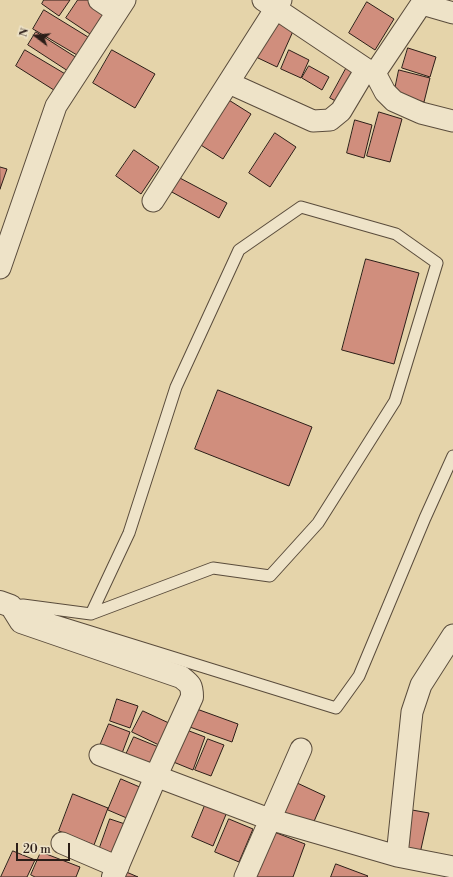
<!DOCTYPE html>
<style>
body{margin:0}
#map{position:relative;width:453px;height:877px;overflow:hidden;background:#e5d4aa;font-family:"Libre Bodoni",serif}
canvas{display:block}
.north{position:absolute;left:16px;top:16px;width:40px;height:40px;-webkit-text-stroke:3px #eee3c8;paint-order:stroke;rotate:286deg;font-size:11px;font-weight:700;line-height:16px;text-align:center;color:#2c1e18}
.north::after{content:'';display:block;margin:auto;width:14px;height:18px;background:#2c1e18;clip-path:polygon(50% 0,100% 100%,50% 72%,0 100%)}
.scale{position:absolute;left:16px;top:843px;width:54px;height:18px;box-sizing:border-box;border:2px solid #2c1e18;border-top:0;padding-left:5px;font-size:12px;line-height:14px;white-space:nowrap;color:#2c1e18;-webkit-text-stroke:3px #eee3c8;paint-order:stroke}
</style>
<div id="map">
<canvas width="453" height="877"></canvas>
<div class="north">N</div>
<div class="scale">20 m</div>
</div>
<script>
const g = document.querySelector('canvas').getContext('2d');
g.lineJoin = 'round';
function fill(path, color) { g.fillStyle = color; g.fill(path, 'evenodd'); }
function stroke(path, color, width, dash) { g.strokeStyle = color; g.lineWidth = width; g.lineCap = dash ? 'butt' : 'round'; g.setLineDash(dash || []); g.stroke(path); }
const building = new Path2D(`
 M44,0H70L59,16L42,4Z
 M78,0H91L109,12L93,36L66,18Z
 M367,2L394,19L375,50L349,33Z
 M44,10L88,37L77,55L33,29Z
 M273,19L294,29L277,67L256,57Z
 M36,32L77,58L68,71L28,45Z
 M408,48L436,57L430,77L402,68Z
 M25,50L67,75L57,92L16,66Z
 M112,50L155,74L135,108L93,83Z
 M289,50L309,60L301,78L281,69Z
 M348,65L360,72L343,105L330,98Z
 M309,66L329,77L322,90L302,78Z
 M399,70L430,78L424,102L394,94Z
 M224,97L251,114L223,159L196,142Z
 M379,112L402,119L390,162L367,156Z
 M355,120L372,125L364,158L347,153Z
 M275,133L296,147L270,187L249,173Z
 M134,150L159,167L141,194L116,176Z
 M0,167L7,169L0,189Z
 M178,177L227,203L219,218L170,191Z
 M366,259L419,273L394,364L342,350Z
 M218,390L312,427L289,486L195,449Z
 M117,699L138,706L130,728L110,721Z
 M194,708L238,724L232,742L187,726Z
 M143,711L171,724L161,746L132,732Z
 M109,724L130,732L121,756L99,748Z
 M184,729L205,737L193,770L171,761Z
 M134,737L161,748L152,771L124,759Z
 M208,739L224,745L211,776L195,770Z
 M121,779L142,788L129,819L108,810Z
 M295,782L325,796L312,826L281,812Z
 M73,794L108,808L94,845L59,831Z
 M206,803L227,812L213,846L192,837Z
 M412,810L429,813L419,858L402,854Z
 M110,819L128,825L117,857L99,850Z
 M229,819L253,829L239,862L215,852Z
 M269,830L305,844L293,877H252Z
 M13,851L35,860L27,877H1Z
 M41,852L80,867L76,877H35L31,875Z
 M336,864L368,876L367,877H331Z
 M124,871L138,877H122Z`);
fill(building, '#d08e7d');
stroke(building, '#2c1e18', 1);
const service = new Path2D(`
 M11,606L23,605L91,614L129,533L176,387L239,250L301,207L396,234L437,263L395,401L318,523L270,576L213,568L91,614
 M20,610L336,708L359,676L425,518L453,456`);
const minor = new Path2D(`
 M99,0L117,12
 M263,0L366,69L375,73L424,0
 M422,4L453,13
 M375,73L385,92L394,101L421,113L453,121
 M229,83L313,121L330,120L341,111L366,69
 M153,201L281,0
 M0,268L56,106L125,0
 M100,755L269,819L397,856L453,867
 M62,843L118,867
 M397,856L412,712L421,685L453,635
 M245,877L301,749`);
const tertiary = new Path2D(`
 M0,602L11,606L21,622L181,677C190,684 192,685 192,697L156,776L113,877`);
stroke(service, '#5a4c3c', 13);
stroke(minor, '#5a4c3c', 23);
stroke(tertiary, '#5a4c3c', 24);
stroke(service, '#eee3c8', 11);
stroke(minor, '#eee3c8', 21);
stroke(tertiary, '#eee3c8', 22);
</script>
